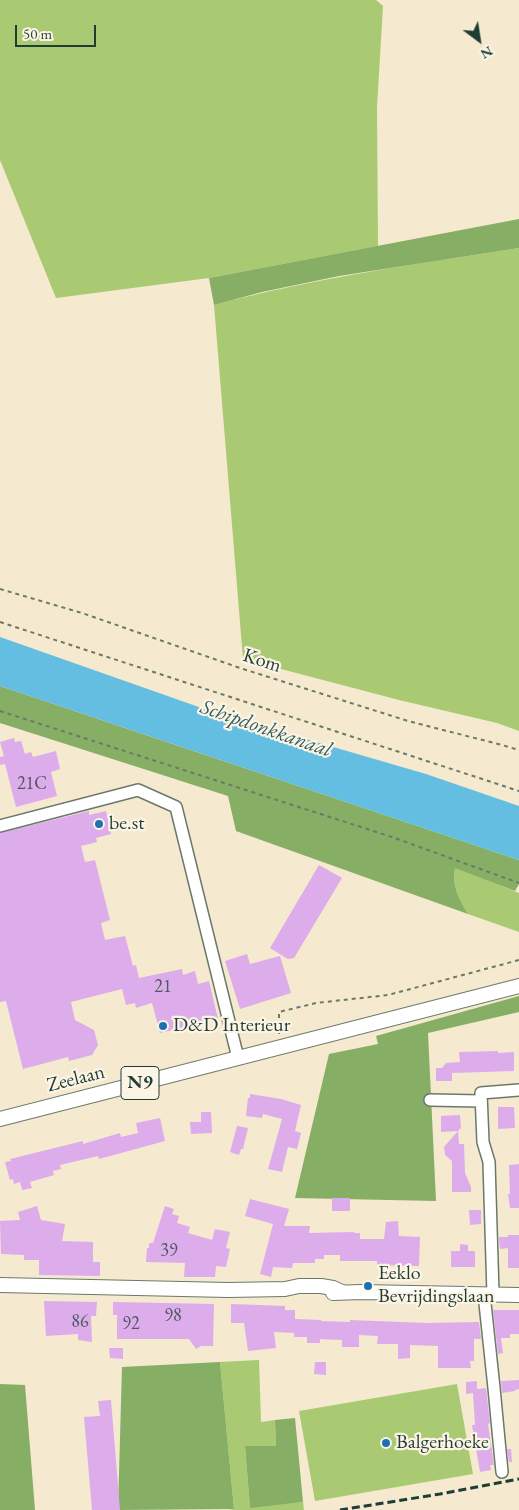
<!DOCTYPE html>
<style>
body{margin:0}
#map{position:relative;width:519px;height:1510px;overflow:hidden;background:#f5e9cf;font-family:"EB Garamond",serif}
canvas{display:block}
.north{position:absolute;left:454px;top:15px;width:50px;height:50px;-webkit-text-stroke:4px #fcf5e5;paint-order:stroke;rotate:149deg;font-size:14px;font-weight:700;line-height:20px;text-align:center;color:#1f3d34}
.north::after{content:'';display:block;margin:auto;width:18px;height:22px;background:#1f3d34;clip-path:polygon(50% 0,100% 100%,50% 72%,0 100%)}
.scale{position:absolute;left:15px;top:25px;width:81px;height:22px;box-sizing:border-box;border:2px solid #1f3d34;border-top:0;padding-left:6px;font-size:15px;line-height:18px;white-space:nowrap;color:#1f3d34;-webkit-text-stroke:4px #fcf5e5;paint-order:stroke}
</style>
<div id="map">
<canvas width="519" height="1510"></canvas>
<div class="north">N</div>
<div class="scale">50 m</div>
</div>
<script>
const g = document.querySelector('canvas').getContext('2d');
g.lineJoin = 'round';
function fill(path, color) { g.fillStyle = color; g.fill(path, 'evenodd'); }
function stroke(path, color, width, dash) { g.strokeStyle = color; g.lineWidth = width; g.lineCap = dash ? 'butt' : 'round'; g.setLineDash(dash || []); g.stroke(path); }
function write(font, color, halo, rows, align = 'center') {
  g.font = font + ' "EB Garamond",serif'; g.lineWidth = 4.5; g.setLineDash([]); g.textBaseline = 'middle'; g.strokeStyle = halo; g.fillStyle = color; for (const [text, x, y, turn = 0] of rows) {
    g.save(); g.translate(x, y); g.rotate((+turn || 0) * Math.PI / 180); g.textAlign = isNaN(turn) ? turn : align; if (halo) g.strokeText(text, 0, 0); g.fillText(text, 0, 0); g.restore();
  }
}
fill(new Path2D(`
 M0,0H376L383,6L377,107L378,246L209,278L56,298L0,160Z
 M519,248V731L497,723L399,700L243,659L214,305C315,278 416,264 519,248Z
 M455,867L519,893V932L468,914C459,898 452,887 455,867Z
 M259,1360L261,1422L275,1420L276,1446H245L250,1507L303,1502L304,1510H228L234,1509L220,1362Z
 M457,1384L473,1474L315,1501L299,1411Z`), '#a9ca72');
fill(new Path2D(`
 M519,219V248L339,276L262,292L214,305L209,278Z
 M0,686L519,860V884L515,891L455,868C452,887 459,898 468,914L236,831L228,796L0,723Z
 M519,996V1012L428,1033L436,1201L295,1198L329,1054L378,1044L376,1036Z
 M220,1362L234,1509L118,1510L122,1367Z
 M0,1384L25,1385L35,1510H0Z
 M295,1418L303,1502L250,1508L245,1446H276L275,1420Z`), '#86ae64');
fill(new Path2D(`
 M0,637L213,712L426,774L519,806V860L0,686Z`), '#64bee1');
fill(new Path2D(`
 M14,738L15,742L21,741L25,754L31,752L33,757L56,751L60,769L51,772L57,796L16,807L5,764L0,765V757L4,756L0,742Z
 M89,811V815L106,811L111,834L96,838L97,842L81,846L85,862L95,860L110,920L101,923L105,940L125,936L133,966L136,965L139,978L182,969L183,975L195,971L198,984L209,981L218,1019L160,1033L152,1003L136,1008L135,1003L126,1005L122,989L71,1002L75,1020L94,1030L98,1045L92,1055L69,1061L68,1057L23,1069L6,1001L0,1002V833Z
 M319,865L342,878L294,958L288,959L270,948Z
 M247,954L250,964L280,956L291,993L240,1009L225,961Z
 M498,1051V1053L514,1052V1071L452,1073V1081H436V1068H442L446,1063L460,1062L459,1052Z
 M250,1094L281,1099L301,1105L295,1131L301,1133L297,1149L288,1147L282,1172L268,1169L282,1119L263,1114L262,1118L246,1116L248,1098H250Z
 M498,1107H514L515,1128L498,1129Z
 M201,1112H211L212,1133L191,1134L190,1122H201Z
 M460,1115L461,1128L458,1131L441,1132V1116Z
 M160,1118L165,1141L99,1159L98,1156L60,1165L61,1169L53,1171L54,1175L30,1182L32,1188L22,1190L20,1182L14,1184L13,1179L10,1180L5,1162L11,1161L10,1159L83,1141V1144L120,1133L121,1137L138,1133L136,1123Z
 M237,1126L248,1128L243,1149H241L239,1155L230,1152Z
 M458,1131L459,1144H464L465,1173L471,1187V1192H452V1161L445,1155L444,1147Z
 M519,1164V1208H510L508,1194H510L509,1165Z
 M332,1198H350V1211H332Z
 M250,1199L289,1209L284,1226H310L309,1233L354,1232V1233H360V1239H384L386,1222L398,1221L399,1236L420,1237L419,1266L377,1265V1261H340V1255H324V1259H315V1263H293L292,1268L273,1267L271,1277L260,1274L273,1224L245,1216Z
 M37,1206L41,1220L65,1224L62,1241L93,1242V1262H100V1276L39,1275V1260H24V1255L1,1254L0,1221L20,1220L18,1212Z
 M165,1206L174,1209L172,1214L179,1216L177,1223L190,1227L188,1233L212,1240L215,1229L230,1232L226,1248L230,1249L226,1267L216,1266L215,1277H184L185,1263L146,1262L147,1248H149V1243H153Z
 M469,1210H481V1224L470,1225Z
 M508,1235H519V1268H508V1248L500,1249L499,1237H508Z
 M460,1244L468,1245V1251H475V1267H451V1251H460Z
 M44,1301L97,1302L96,1316H91L92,1342L78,1340V1334L46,1336Z
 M113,1302L214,1304L213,1346H201L196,1349L189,1339H117V1315H113Z
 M231,1304L285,1306V1310H295V1319L321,1320V1321L350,1322V1320L427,1323L479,1322L481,1339H474V1361H470L471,1368H438V1346L410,1345V1358L398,1359V1344H377L378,1336L359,1335V1347H342V1340L320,1339V1343H307V1337H294V1333L274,1332L276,1348L248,1351L244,1323H231Z
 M493,1310H519V1334H510V1338H501L503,1353L498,1354Z
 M109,1348H123V1359L110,1358Z
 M315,1362H326V1375L314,1374Z
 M519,1380V1389L515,1390V1391L502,1393L501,1381Z
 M477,1381V1389L486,1388L490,1423L488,1424L494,1465H490L491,1470L480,1472L472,1425H475L473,1393L466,1394V1382Z
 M111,1400L120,1510H92L84,1417L100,1416L98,1401Z
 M507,1449H511L512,1462H509Z`), '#ddaceb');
const minor = new Path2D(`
 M0,826L138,790L176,807L238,1058
 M430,1100L481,1101
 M484,1294L494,1388L502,1472
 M493,1294L489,1162L483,1142L481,1093L519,1090`);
const major = new Path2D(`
 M0,1119L519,986
 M0,1285L228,1290L285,1289L299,1286H321L333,1288L342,1292
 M333,1293L360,1292L519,1295`);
stroke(minor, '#6a796a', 14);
stroke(major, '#6a796a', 16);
stroke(new Path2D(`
 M0,589L82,613L240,668L408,721L502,745L519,750
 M0,622L519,791
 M0,711L392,837L519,883
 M279,1034V1012L316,1003L388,995L519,960`), '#6a796a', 2, [4, 4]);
stroke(minor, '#fff', 11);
stroke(major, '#fff', 14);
stroke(new Path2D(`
 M340,1510L440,1494L519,1479`), '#1f3d34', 3, [8, 4]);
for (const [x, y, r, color] of [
 [99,824,5,"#1f6fb2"],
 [163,1026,5,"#1f6fb2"],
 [368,1286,5,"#1f6fb2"],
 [386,1443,5,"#1f6fb2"]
]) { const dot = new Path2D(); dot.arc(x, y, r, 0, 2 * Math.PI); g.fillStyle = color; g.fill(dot); stroke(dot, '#fcf5e5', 2); }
write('18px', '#4e5962', null, [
 ["21C",32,784],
 ["21",163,987],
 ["39",169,1251],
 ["98",173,1316],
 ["86",80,1322],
 ["92",131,1324]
]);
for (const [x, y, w] of [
 [140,1083,38]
]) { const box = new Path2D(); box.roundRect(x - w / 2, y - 16.5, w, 33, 4); g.fillStyle = '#fcf5e5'; g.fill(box); stroke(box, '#1f3d34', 1); }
write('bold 19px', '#1f3d34', null, [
 ["N9",140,1083]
]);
write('20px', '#1f3d34', '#fcf5e5', [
 ["Kom",262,661,18],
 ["Zeelaan",76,1079,-14]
]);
write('20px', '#1f3d34', '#fcf5e5', [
 ["be.st",109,824],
 ["D&D Interieur",173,1026],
 ["Eeklo",378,1274],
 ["Bevrijdingslaan",378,1297],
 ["Balgerhoeke",396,1443]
], 'left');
write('italic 21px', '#305d5f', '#fcf5e5', [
 ["Schipdonkkanaal",266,729,19]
]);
</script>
